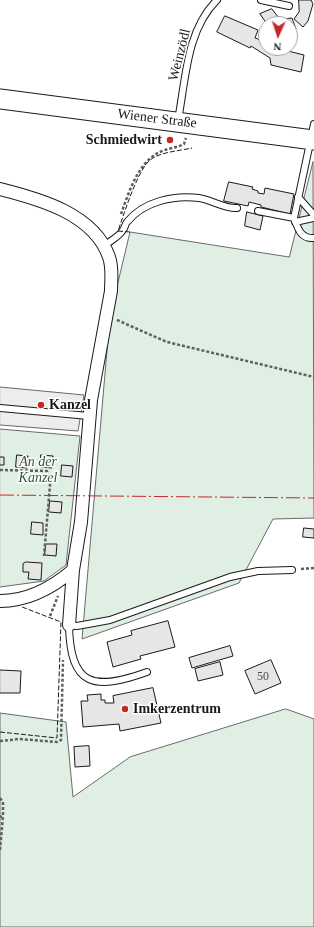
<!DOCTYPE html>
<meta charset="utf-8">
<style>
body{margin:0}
#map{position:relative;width:314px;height:927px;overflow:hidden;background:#fff;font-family:"Times New Roman",serif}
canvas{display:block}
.north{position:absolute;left:258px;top:16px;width:40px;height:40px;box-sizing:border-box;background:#fff;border:1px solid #a3a3a3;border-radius:50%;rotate:183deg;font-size:11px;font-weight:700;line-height:16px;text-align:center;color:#1a1a1a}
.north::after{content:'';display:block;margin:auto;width:14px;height:18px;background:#c62828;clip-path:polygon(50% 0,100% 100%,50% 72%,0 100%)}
</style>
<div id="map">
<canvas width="314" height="927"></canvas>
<div class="north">N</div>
</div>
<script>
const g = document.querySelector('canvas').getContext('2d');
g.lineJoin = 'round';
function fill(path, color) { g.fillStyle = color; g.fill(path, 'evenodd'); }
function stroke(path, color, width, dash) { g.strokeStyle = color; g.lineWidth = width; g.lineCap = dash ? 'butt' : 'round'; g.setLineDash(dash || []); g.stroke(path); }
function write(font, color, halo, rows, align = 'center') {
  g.font = font + ' "Times New Roman",serif'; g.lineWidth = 3; g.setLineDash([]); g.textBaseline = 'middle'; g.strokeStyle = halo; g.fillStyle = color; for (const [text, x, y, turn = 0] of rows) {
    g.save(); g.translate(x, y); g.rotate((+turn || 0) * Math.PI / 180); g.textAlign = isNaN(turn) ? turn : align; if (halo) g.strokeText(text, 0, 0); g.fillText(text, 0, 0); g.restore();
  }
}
const green = new Path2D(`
 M313,162L314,518L273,519L239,583L82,639L110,316L130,232L289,257Z
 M0,429L80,436L66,565L44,581L0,587Z
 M286,709L314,719V927H0V713L66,722L73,797L130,757Z`);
fill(green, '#e0efe3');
stroke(green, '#6a6a6a', 1);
const parking = new Path2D(`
 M0,387L84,395L78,431L0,425Z`);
fill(parking, '#ededed');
stroke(parking, '#6a6a6a', 1);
const building = new Path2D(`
 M299,0H311L313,4L308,21L303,27L294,19L299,12Z
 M272,9L278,17L282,19L292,18L296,29L290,31V24H267L260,14Z
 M225,16L258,30L255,38L266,42V48H276L304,55L301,72L271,65L270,58L251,46L250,48L217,32Z
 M229,182L253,187L252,189L258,191V193L264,194L265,188L294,194L290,214L261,207V205L249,202L248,206L224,201Z
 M247,212L263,216L260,230L245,226Z
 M17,455L28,456L27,468L16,467Z
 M41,455L53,456L52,468L41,467Z
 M0,457H4V465H0Z
 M62,465L73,466L72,477L61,476Z
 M50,501L62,502L61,513L49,512Z
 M32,522L43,523V535L31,534Z
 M304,528L314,529V538L303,537Z
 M46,544H57L56,556L45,555Z
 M26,562L42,563L41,580L28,579L29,572H23V564Z
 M168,621L175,647L140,656L141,659L113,667L107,642L132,635L131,631Z
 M230,646L233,656L192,668L189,658Z
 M271,660L281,683L255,694L245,671Z
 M220,662L223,675L198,681L195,669Z
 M0,670L21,671L20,693H0Z
 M153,688L161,723L120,731L119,724L83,727L81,701H88L87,695L101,694V700H105V703H114L113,696Z
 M89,746L90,766L75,767L74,747Z`);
fill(building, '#e6e6e6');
stroke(building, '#1a1a1a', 1);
const service = new Path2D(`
 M261,0L289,6
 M178,120C186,79 186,31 217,0
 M298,197L314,215
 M258,211L294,218L314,124
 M294,218C298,229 301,239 314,238
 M295,222L314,218
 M104,246C110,241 120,236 123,230C125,228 125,224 127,222C144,201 174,195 199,198C212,200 225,209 237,208
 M0,408L89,416
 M147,672C94,691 70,687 69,625L77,626L110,620L230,577L258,571L292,570`);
const minor = new Path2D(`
 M0,189C40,199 94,214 109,257C113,268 111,279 111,291L91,400L81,522L73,570L69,625
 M0,601C28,601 52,588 73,570`);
const primary = new Path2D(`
 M0,99L314,140`);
stroke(service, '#1a1a1a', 8);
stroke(minor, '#1a1a1a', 14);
stroke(primary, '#1a1a1a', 21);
stroke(new Path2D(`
 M121,214C129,192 138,162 160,152C168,148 176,148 184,144L186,138
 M117,320L167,342L314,377
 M0,470L47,471L50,485L44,556
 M301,569L314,568
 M50,616L58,596
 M0,741L19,739L57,742L61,740L63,660
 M0,798L3,802V816L0,817
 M0,850L3,816`), '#5f5f5f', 2.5, [3, 2]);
stroke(service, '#fff', 6);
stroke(minor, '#fff', 12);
stroke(primary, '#fff', 19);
stroke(new Path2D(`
 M130,232L118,231C124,214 136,175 148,162C157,152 179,151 192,148
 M0,732L57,738L61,622L22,607`), '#1a1a1a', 1, [5, 2]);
stroke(new Path2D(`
 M0,495L314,498`), '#c62828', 1, [14, 3, 2, 3]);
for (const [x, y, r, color] of [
 [170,140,4,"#c62828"],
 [41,405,4,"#c62828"],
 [125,709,4,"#c62828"]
]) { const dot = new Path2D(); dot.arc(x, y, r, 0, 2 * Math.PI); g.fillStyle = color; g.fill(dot); stroke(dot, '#fff', 1.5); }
write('12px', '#4d4d4d', null, [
 ["50",263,677]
]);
write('14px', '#1a1a1a', '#fff', [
 ["Weinzödl",180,55,-76],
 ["Wiener Straße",157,119,7]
]);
write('bold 14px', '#1a1a1a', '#fff', [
 ["Schmiedwirt",162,140,"right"],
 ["Kanzel",49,405],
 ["Imkerzentrum",133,709]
], 'left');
write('italic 14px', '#2b5a34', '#fff', [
 ["An der",38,462],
 ["Kanzel",38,478]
]);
</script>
